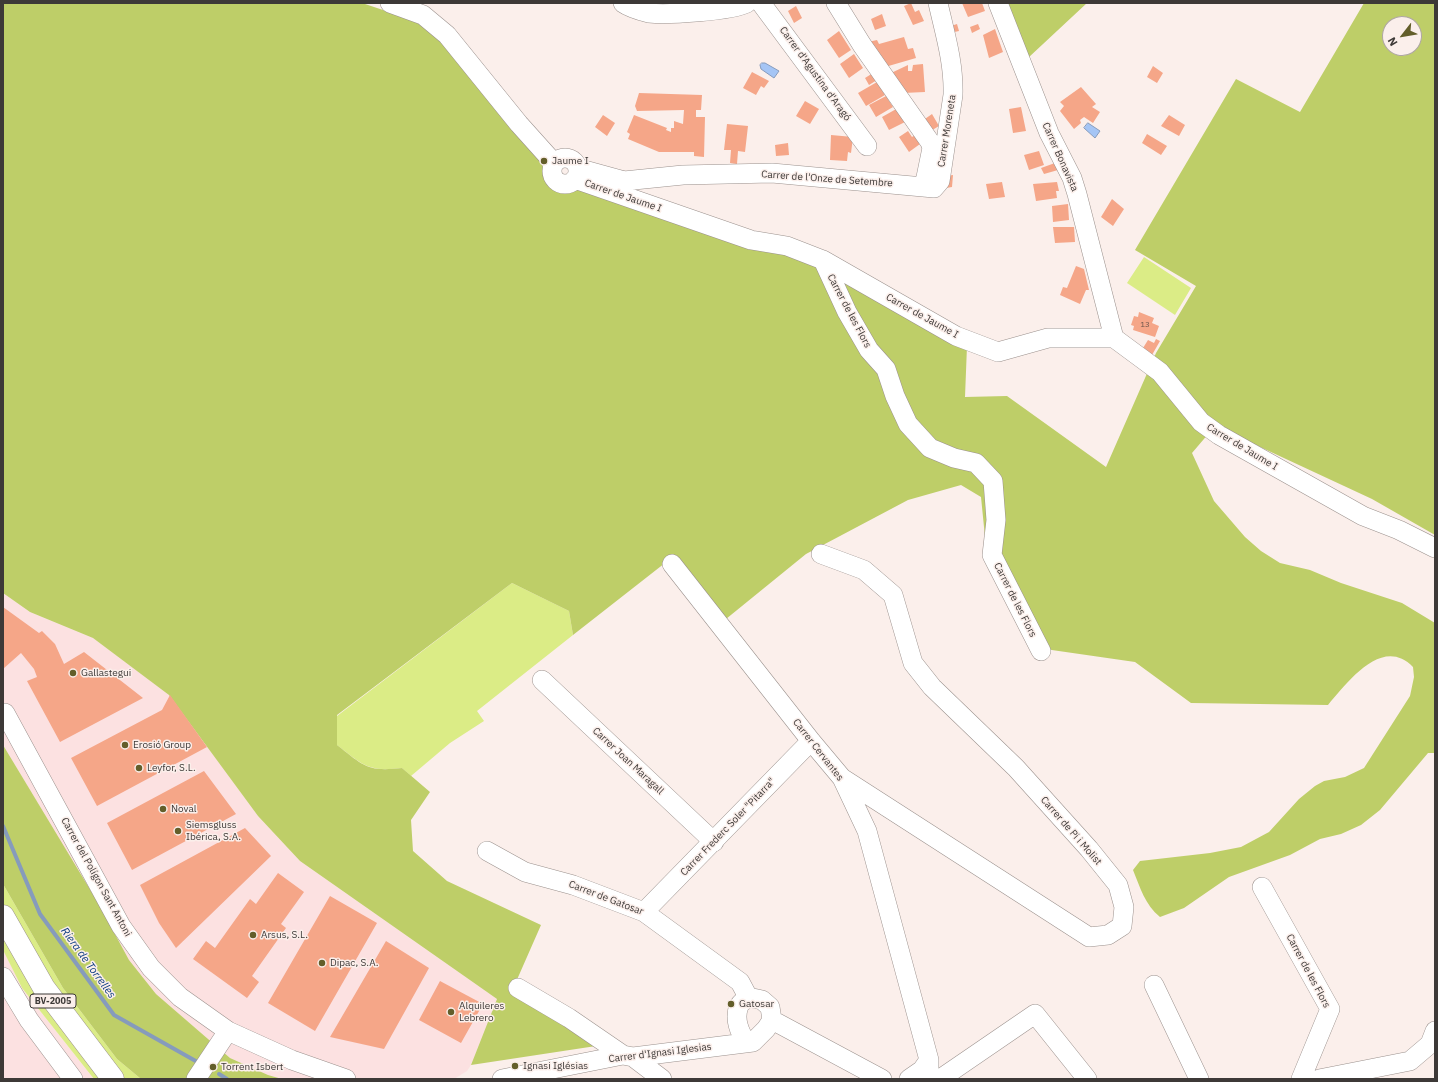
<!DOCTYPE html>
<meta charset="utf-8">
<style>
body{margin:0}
#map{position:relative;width:1438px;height:1082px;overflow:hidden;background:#fbefeb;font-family:"IBM Plex Sans",sans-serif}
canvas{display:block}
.frame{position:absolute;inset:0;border:4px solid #3d3937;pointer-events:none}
.north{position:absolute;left:1382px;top:16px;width:40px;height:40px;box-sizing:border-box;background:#fbefeb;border:1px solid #afa6a3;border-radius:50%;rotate:239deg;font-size:11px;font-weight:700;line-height:16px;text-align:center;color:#3d3937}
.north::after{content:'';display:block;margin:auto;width:14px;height:18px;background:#635e2a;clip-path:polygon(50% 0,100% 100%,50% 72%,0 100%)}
</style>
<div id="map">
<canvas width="1438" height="1082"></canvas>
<div class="frame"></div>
<div class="north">N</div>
</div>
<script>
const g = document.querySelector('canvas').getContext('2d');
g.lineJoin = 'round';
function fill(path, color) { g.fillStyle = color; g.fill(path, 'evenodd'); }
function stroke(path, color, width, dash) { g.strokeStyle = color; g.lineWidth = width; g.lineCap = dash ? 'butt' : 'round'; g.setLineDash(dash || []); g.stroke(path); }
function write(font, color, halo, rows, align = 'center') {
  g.font = font + ' "IBM Plex Sans",sans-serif'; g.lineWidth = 3; g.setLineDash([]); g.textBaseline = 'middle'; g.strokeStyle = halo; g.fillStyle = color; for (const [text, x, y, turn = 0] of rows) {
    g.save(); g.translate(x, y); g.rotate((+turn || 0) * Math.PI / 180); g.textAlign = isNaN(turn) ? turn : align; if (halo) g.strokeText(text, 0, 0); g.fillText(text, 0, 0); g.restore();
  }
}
fill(new Path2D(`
 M3,593L30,612L93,638L170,695L258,816L300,861L497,999L471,1065L467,1071L454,1079H282L268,1075L230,1058L156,994L129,960L97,901L3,745Z
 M3,950L22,988L94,1079H3Z`), '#fce1e1');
fill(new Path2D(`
 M1144,257L1191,288L1175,315L1127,283Z
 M512,583L569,611L573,635L477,711L484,721L450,743L411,776L402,768C367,772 363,765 337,745V716Z
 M3,884L63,988L117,1059L141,1079H94L22,988L3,950Z`), '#dbec86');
fill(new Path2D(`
 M3,3H362L413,20L434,31L541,162C553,192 553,189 585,187L814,263L967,346L965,397L1007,396L1106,467L1156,353L1196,286L1135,250L1236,79L1300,112L1364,3H1435V535L1372,499L1215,426L1192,453L1214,501L1245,537L1261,551L1280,563L1310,570L1341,583L1402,603L1435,623V753H1428L1380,810L1361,825L1341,834L1320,839L1290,855L1229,877L1184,908L1160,917C1145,905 1140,887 1133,870L1140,861L1210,853L1241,847L1269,832L1299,799L1315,786L1324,781L1345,777L1364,768L1410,696L1414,677L1413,667C1382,635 1347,683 1328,705L1191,703L1135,662L1031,647L987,557L981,497L961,485L908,500L806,554L726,619L665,563L573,635L569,611L512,583L337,715V745C364,766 367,772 402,768L430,792L411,820L413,851L447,881L541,925L512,991L596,1046L471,1065L497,999L300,861L258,816L169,695L93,638L30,612L3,593ZM1390,24H1414V48H1390Z
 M1008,3H1087L1028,58Z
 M3,745L97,901L129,960L156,994L230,1058L268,1075L282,1079H141L117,1059L63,988L3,884Z`), '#bece68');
const water = new Path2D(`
 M762,63H765L779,71L774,78L761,69L760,65Z
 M1088,123L1100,131L1095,138L1084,128Z`);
fill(water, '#a5c5f5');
stroke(water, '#869bbc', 1);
stroke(new Path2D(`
 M3,826L40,914L114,1015L201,1064
 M219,1074L227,1079`), '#869bbc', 4);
fill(new Path2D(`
 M911,3L915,12L919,10L924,21L913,25L904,6Z
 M962,3H982L985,11L968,17Z
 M796,6L802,18L794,23L788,11Z
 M882,14L886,26L875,30L871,19Z
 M957,24L959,31L950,33L948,27Z
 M978,24L980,29L972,33L970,27Z
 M995,29L1003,52L989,58L983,35Z
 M839,31L851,50L839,58L827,40Z
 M904,37L908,49L913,48L916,58L885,67L868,42L877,40L879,44Z
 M854,54L863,68L849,78L840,64Z
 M923,64L925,92L903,93L889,74L908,65V71H912L913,65Z
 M1153,66L1163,73L1157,83L1147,77Z
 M752,72L769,81L764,88L761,86L756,95L743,88Z
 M873,73L877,80L869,85L865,78Z
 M877,82L885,95L866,106L858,93Z
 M1081,87L1096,104L1092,107L1100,112L1093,123L1084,117L1080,120L1081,123L1074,129L1060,111L1064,106L1060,102Z
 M639,93L702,95L701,110H696V117H705L704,157L694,156V152H659L628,139L630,134L627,132L634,115L667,128L666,130L671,132V128H674V121L683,124L684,110L637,111L635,106Z
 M886,96L893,107L876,117L869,105Z
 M805,101L819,109L810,124L796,116Z
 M1021,107L1026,131L1013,133L1009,109Z
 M898,108L907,121L889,130L882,117Z
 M932,114L939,126L929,132L922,121Z
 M603,115L615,123L607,136L595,127Z
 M1169,115L1185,125L1179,136L1161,126Z
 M727,124L748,126L745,152L738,151L737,164L730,163L731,150H724Z
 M908,131L912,137L915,135L920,144L909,152L899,137Z
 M1147,134L1167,146L1161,155L1142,143Z
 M831,135L853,137L851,153L848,152L847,161L830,160Z
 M788,143L789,155L776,156L775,145Z
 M1039,151L1044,165L1029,170L1024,155Z
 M1055,163L1058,170L1044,174L1041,168Z
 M953,175L952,187L946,188L945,176Z
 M1002,182L1005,197L989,199L986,184Z
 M1057,182L1059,191H1056L1057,198L1036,201L1033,184Z
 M1112,199L1124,209L1113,226L1101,217Z
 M1068,204L1069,220L1053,222L1052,206Z
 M1053,227H1074L1075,242L1055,243Z
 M1076,266L1084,269L1089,290H1086L1080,304L1060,295L1063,287L1067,288Z
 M1139,312L1154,318L1152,323L1159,326L1155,337L1133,330L1134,326L1131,325L1134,316L1138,317Z
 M1156,339L1160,341L1152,355L1143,348L1148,340L1154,343Z
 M3,607L39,633L42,631L55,644L64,664L84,652L143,698L60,742L27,681L37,677L34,669L21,653L3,669Z
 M170,695L207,747L97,806L71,758L162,710Z
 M204,771L236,814L132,870L107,823Z
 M245,828L271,856L176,948L159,923L140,885Z
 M278,873L304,892L281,924L286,928L252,976L259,982L247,998L193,959L206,941L215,948L250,899L256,904Z
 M330,896L377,923L315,1031L268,1003Z
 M386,941L429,968L384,1049L330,1037Z
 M440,981L483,1004L461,1043L419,1020Z`), '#f5a688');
const minor = new Path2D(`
 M390,3L423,15L447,35L519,124L554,163
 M623,3C630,8 641,11 649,13C667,15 732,11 747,3
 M761,3L867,146
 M836,3L862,45L930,142L932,148L924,187
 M998,3L1049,133L1072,178L1077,194L1114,338
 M552 171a13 13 0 1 1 26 0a13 13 0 1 1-26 0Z
 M584,170L624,181L683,175L772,173L934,188L940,181L953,95C954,63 945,34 938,3
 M575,179L751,240L787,246L823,260L956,336L998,352L1048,338H1114L1160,372L1201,422L1219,435L1363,516L1399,530L1435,548
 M823,260L847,312L869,350L886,369L895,396L908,424L930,448L954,458L976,463L993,481L996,520L992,555L1041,651
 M821,554L864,570L893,595L913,663L932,687L1016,768L1089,849L1118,885L1124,907L1122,926L1108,935L1089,937L842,778
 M672,564L811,741L842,778L867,831L929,1060V1079
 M542,680L714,842
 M3,714L5,713L121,926L151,968L180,997L228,1031L292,1060L346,1079
 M487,851L525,872L573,885L644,912L740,982L748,997L762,1000L770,1007L772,1020L766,1029L753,1042L633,1057L623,1055L502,1079
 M1262,887L1330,1009L1301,1079
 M644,912L811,741
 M3,977L29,1020L73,1079
 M1154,985L1199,1079
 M518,988L569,1018L623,1055
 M772,1020L882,1079
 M747,1042C739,1033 734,1018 739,1006C740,1003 745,1000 748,997
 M633,1057L662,1079
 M196,1079L228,1031
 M909,1079L922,1070L929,1060
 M940,1079L1035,1014L1087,1079
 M1319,1079L1410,1061L1430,1044L1435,1031`);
const major = new Path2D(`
 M3,916L44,988L113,1079`);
stroke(minor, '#9b918d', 20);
stroke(major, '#9b918d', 23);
stroke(minor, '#fff', 19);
stroke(major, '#fff', 22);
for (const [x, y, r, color] of [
 [544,161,4,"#635e2a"],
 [73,673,4,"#635e2a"],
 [125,745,4,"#635e2a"],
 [139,768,4,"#635e2a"],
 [163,809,4,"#635e2a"],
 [178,831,4,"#635e2a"],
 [253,935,4,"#635e2a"],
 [322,963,4,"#635e2a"],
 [731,1004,4,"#635e2a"],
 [451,1012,4,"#635e2a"],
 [515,1066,4,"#635e2a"],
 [213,1067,4,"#635e2a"]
]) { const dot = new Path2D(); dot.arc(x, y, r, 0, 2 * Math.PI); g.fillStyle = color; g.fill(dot); stroke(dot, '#fbefeb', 1.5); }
write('8px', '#6b544b', null, [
 ["13",1145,325]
]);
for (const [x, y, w] of [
 [53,1001,46]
]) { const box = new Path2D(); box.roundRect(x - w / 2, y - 7, w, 14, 3); g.fillStyle = '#fbefeb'; g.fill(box); stroke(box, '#3d3937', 1); }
write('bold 9px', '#3d3937', null, [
 ["BV-2005",53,1001]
]);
write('10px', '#3d3937', '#fbefeb', [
 ["Carrer d'Agustina d'Aragó",815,74,54],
 ["Carrer Moreneta",947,131,-81],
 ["Carrer Bonavista",1060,157,66],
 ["Carrer de l'Onze de Setembre",827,179,4],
 ["Carrer de Jaume I",623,196,19],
 ["Carrer de les Flors",849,311,62],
 ["Carrer de Jaume I",922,316,29],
 ["Carrer de Jaume I",1242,447,31],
 ["Carrer de les Flors",1015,600,63],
 ["Carrer Cervantes",818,750,52],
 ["Carrer Joan Maragall",628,761,43],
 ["Carrer Frederc Soler \"Pitarra\"",728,827,-46],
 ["Carrer de Pi i Molist",1071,831,49],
 ["Carrer del Polígon Sant Antoni",96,877,61],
 ["Carrer de Gatosar",606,898,21],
 ["Carrer de les Flors",1308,971,62],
 ["Carrer d'Ignasi Iglesias",660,1053,-7]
]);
write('10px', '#3d3937', '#fbefeb', [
 ["Jaume I",552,161],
 ["Gallastegui",81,673],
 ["Erosió Group",133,745],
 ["Leyfor, S.L.",147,768],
 ["Noval",171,809],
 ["Siemsgluss",186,825],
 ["Ibérica, S.A.",186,837],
 ["Arsus, S.L.",261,935],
 ["Dipac, S.A.",330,963],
 ["Gatosar",739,1004],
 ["Alquileres",459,1006],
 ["Lebrero",459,1018],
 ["Ignasi Iglésias",523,1066],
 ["Torrent Isbert",221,1067]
], 'left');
write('italic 11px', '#0c3c81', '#fbefeb', [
 ["Riera de Torrelles",88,963,54]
]);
</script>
